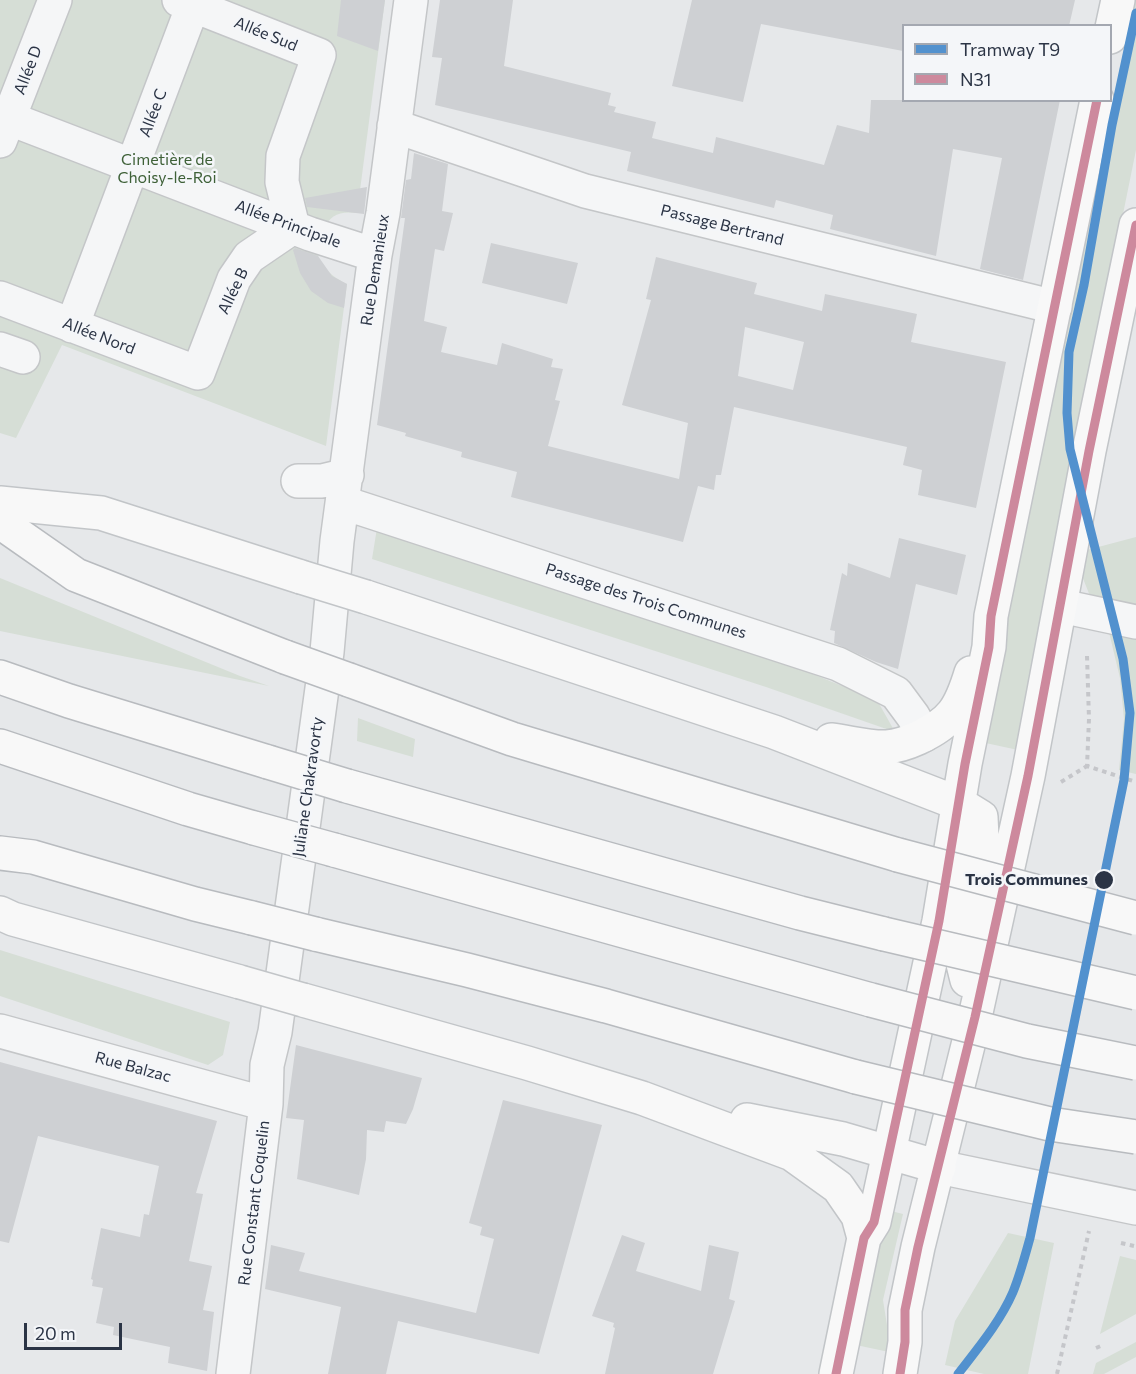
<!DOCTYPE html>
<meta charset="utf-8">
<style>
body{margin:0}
#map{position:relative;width:1136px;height:1374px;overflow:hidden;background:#e6e8ea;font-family:Commissioner,sans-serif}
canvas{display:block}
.legend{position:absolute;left:902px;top:24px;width:210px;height:78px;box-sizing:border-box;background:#f4f6f9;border:2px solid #a4a8b1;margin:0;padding:8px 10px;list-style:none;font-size:18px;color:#2b3445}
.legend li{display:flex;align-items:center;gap:12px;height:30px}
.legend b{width:30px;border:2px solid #a4a8b1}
.scale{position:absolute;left:24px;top:1323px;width:98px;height:27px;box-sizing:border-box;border:3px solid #2b3445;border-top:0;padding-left:8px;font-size:18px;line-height:21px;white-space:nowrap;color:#2b3445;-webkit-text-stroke:4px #f4f6f9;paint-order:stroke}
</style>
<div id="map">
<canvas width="1136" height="1374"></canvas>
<ul class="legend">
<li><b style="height:8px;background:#5291ce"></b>Tramway T9</li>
<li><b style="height:8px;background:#cd899d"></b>N31</li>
</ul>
<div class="scale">20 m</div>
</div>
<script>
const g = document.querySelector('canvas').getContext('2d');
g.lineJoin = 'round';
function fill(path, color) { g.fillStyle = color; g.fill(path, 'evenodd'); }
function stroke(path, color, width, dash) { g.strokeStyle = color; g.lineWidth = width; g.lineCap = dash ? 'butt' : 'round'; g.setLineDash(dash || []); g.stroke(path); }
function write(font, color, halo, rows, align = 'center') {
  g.font = font + ' Commissioner,sans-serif'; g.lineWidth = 5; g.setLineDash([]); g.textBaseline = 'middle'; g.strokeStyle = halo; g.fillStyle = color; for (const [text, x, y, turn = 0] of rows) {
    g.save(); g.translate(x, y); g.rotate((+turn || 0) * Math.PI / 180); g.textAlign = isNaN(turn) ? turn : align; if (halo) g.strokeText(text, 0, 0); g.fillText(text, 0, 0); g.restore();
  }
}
fill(new Path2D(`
 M0,0H385L357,213C340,211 330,214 323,231C321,235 318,240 317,244C314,262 333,278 347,284L326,446L62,345L16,438L0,433Z
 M1134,0H1136V150L1081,421L1018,750L981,742Z
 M377,528L773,658L877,700L895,732L766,687L372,559Z
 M1136,537V610L1090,596L1082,576L1087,550Z
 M0,578L240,676L269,686L0,631Z
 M1107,624L1136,632V774L1119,770L1124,719L1120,678Z
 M358,718L415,739L413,757L357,741Z
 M0,950L230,1022L223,1055L208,1065L0,996Z
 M887,1210L903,1214L883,1300L890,1344L889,1352L856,1345Z
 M1008,1233L1054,1243L1028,1374H984L945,1365L955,1321Z
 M1120,1256L1136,1260V1314L1100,1334Z
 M1136,1342V1357L1104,1374H1093L1096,1363Z`), '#d6ded6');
fill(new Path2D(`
 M341,0H385L378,51L337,36Z
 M440,0H513L504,66L611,93L608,105L616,107L614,112L656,122L652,138L713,153L716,137L824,165L837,125L869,133L871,100H1060L1023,280L980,269L1002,158L953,149L936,256L830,229L833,215L776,200L774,208L627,171L631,152L435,105L442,58L432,57Z
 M692,0H1075L1069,26H903V51L761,24L743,102L672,86Z
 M414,153L448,164L442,211L453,213L444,251L435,249L424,321L447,327L441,352L497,365L502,343L553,359L551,367L563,369L555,400L560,401L548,446L679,479L688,423L622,405L651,300L646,299L656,257L757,283L754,294L822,311L825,294L917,314L911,342L1006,362L976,508L918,495L922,470L903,465L907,447L734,407L721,475H716L714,490L698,486L683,542L511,497L517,472L461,457L462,452L405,436L406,433L377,425L405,218H401L406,180L411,179ZM745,327L804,342L793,390L738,376Z
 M367,187L364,214L307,207L305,198Z
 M491,243L578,263L567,304L482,283Z
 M295,248L318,256L332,276L347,284L344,308L328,303L311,291L300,273L293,250Z
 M899,538L966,555L957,595L916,584L898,669L876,662L834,643L835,631L830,630L842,573L847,576L848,563L890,578Z
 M296,1045L422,1078L413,1109L406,1124L386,1121L384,1132L367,1130L366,1159L359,1195L297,1179L304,1120L286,1118Z
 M0,1062L217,1121L196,1193L203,1194L189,1261L212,1266L203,1310L214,1312L207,1371L168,1363L170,1347L113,1335L114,1327L96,1323L103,1288L92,1286L93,1280L91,1279L101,1228L140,1237L144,1214L149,1215L159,1166L38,1136L9,1243L0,1241Z
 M503,1100L602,1125L539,1354L398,1321L386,1374H328L341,1307L265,1289L271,1245L305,1253L299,1271L476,1313L494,1239L480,1235L482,1227L469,1223Z
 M622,1235L645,1243L636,1271L701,1291L709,1245L739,1252L729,1299L735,1301L713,1374H605L615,1328L613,1327L614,1323L592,1316Z`), '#ced0d3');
const minor = new Path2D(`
 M0,115L310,234L375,255
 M394,126L585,191L1055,307
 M0,141L55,0
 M0,298L198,373L234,279L249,257L293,227L282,182L283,156L319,55L179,0
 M72,326L195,0
 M0,349L23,357
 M298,481H322L347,475
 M344,503L838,664L896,693L913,716L924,735
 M1061,606L1136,622
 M0,1031L266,1104
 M939,1167L1136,1208
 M233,1374L266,1104L267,1065L275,1032L327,652L337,541L375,255L383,213L411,0`);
const major = new Path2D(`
 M1110,37L1118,0
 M0,503L101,513L301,577
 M366,597L774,732L960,804L981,817L983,858L961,956L967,980
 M831,740C849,742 869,748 887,747C898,746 907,743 918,738C952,722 960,709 971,673
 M0,913L13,919L240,982
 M303,1000L527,1063L642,1098L792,1154L838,1187L858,1216L864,1238
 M747,1120L843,1139L939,1167
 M836,1374L864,1238L874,1222L939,921L965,764L989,647L991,616L1097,100
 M900,1374L905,1342V1310L918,1247L975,1017L1028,776L1089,451L1136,225`);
const highway = new Path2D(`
 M0,522L76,575L285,657
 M0,677L69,701L268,762
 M349,680L512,739L898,855
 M0,746L188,809L254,828
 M347,786L800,913L884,934
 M334,850L871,1000
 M0,853L33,857L195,904L252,918
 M315,934L467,970L606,1006L856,1077`);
stroke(minor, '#c4c6c8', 36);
stroke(major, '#c2c5c8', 36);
stroke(highway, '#b8bbbf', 36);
stroke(new Path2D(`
 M1087,656L1089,719L1087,766L1136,782
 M1061,782L1087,766
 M1121,1243L1134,1246
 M1096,1348L1103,1345
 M1057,1374L1089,1231`), '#c5c6ca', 4, [4.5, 4.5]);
stroke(minor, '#f5f6f7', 33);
stroke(major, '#f8f8f8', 33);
stroke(highway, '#f8f8f8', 33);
const majorBridge = new Path2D(`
 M301,577L366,597
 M240,982L303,1000`);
const highwayBridge = new Path2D(`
 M285,657L349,680
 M268,762L347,786
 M254,828L334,850
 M898,855L1136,918
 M252,918L315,934
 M884,934L1136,993
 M871,1000L1027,1041L1136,1063
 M856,1077L1050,1124L1136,1137`);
stroke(majorBridge, '#c2c5c8', 36, []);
stroke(highwayBridge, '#b8bbbf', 36, []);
stroke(majorBridge, '#f8f8f8', 33);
stroke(highwayBridge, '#f8f8f8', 33);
stroke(new Path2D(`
 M836,1374L864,1238L874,1222L939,921L965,764L989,647L991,616L1097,100
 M900,1374L905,1342V1310L918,1247L975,1017L1028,776L1089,451L1136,225`), '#cd899d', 9);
stroke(new Path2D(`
 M958,1374C978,1348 1000,1322 1013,1292C1020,1275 1025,1256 1030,1238L1124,780L1130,713L1123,659L1070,449L1067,413L1069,352L1084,285L1112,125L1136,13`), '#5291ce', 9);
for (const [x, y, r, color] of [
 [1104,880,10,"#2b3445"]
]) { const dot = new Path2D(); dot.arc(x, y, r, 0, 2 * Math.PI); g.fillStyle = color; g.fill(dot); stroke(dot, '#f4f6f9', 2); }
write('16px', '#2b3445', '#f4f6f9', [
 ["Allée Sud",266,34,22],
 ["Allée D",28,70,-69],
 ["Allée C",153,113,-69],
 ["Allée Principale",288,224,20],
 ["Passage Bertrand",722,225,14],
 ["Rue Demanieux",375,270,-81],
 ["Allée B",233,291,-64],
 ["Allée Nord",99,336,21],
 ["Passage des Trois Communes",646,601,18],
 ["Juliane Chakravorty",308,787,-82],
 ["Rue Balzac",133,1067,15],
 ["Rue Constant Coquelin",254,1203,-83]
]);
write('16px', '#3f6138', '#f4f6f9', [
 ["Cimetière de",167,160],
 ["Choisy-le-Roi",167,178]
]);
write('bold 16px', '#2b3445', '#f4f6f9', [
 ["Trois Communes",1088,880]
], 'right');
</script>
